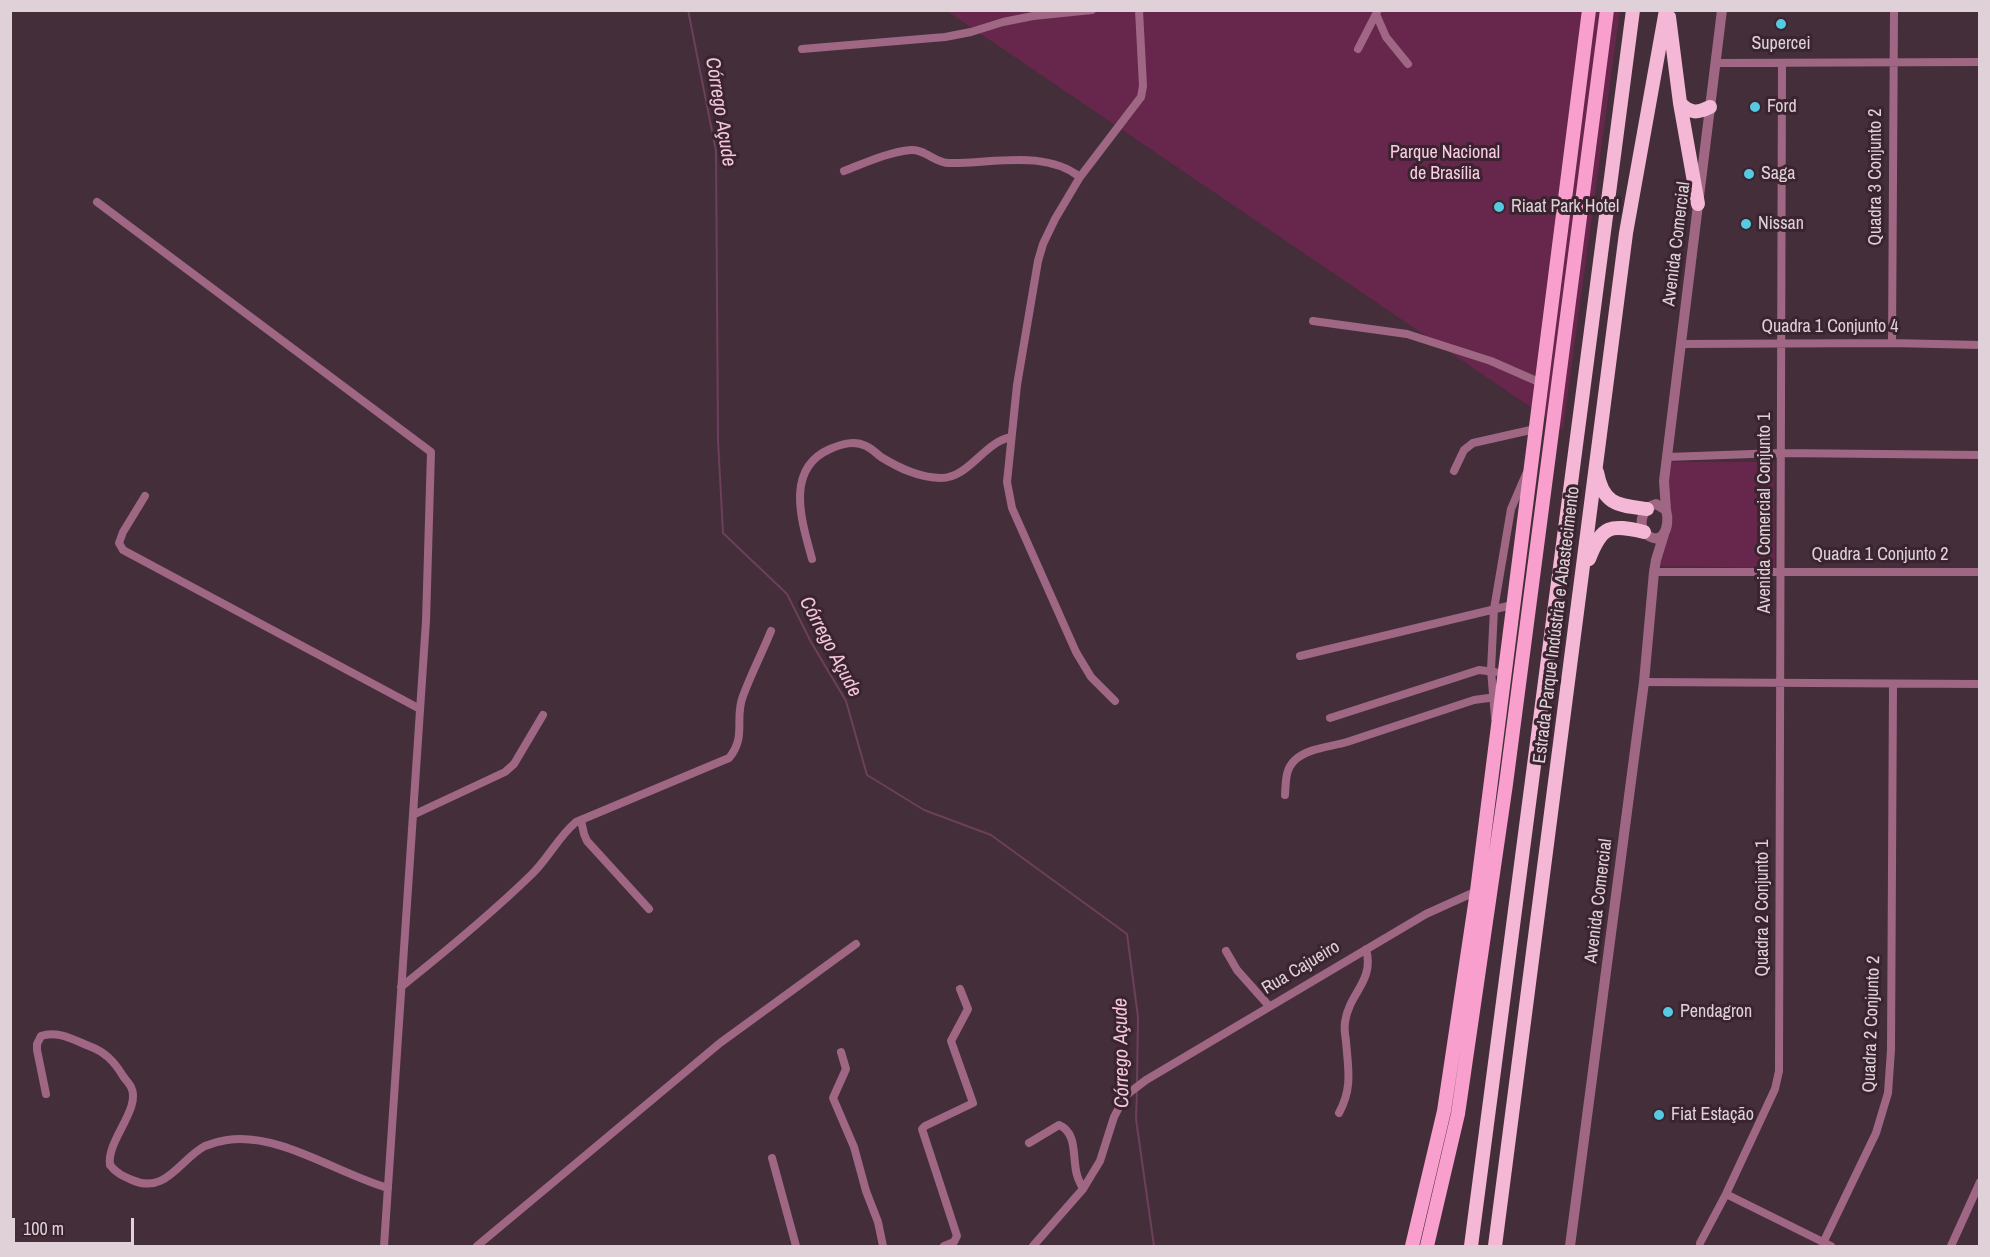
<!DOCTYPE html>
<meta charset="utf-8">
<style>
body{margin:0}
#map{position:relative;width:1990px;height:1257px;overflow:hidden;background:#442e39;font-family:"Archivo Narrow",sans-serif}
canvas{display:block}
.frame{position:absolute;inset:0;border:12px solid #e0d1d8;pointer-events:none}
.scale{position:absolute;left:12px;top:1218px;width:122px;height:27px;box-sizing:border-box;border:3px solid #e0d1d8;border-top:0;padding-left:8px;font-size:18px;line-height:21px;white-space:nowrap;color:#e0d1d8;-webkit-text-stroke:4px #39242f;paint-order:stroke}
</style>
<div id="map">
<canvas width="1990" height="1257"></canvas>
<div class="frame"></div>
<div class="scale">100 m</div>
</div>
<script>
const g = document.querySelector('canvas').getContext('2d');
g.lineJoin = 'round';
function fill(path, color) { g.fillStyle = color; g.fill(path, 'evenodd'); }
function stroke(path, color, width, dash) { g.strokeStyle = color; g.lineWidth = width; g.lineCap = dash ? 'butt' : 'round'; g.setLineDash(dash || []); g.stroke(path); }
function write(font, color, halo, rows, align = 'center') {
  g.font = font + ' "Archivo Narrow",sans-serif'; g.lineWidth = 6; g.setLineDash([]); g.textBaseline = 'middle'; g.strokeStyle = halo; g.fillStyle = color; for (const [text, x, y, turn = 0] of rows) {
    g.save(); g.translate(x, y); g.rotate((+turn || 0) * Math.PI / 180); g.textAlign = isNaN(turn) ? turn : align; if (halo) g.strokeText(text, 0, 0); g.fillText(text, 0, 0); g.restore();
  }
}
fill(new Path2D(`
 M947,11H1620L1563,429Z
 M1670,462H1774L1775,568L1661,566L1660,558Z`), '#67264c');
stroke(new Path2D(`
 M688,10L716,151L718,440L723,533L787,594L811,642L846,701L867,775L924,810L991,835L1127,934L1138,1017L1137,1085
 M1137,1090L1136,1119L1154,1246`), '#6c3f5b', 2);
stroke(new Path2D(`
 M1378,10L1376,14L1386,37L1408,64
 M802,49L945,37L971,32L1003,22L1033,16L1092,10
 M1358,49L1376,14
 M1716,63L1980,62
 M844,171C865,163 888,152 911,150C925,149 935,163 949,163C991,164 1044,149 1080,177
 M97,202L431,452L426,621L384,1246
 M1313,321L1407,334L1491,361L1541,383
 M1892,343L1894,10
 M1681,344L1892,343L1980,345
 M1667,457L1781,453L1980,455
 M1454,471L1464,450L1473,443L1535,429
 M145,496L123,532L119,543L123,550L420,709
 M812,559C802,522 784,469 830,449C842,444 854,440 866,446C871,448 876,453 881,457C899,468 919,478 941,478C969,478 984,442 1011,437
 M1654,572H1980
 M1300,656L1512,605
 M1644,682L1980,684
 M1115,701L1091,677L1076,652L1012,508L1007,482L1017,385L1038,261L1043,244L1055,219L1080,177L1141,97L1143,86L1139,10
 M1330,718L1479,670L1495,672
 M1495,718L1491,670L1494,609L1511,509L1526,474
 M1285,795C1286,782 1285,769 1295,760C1308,748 1330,747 1347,742C1389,728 1432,714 1474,700L1496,697
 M413,815L505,772L514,764L543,715
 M581,820L584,834L587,841L649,909
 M1226,951L1237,970L1269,1006
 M401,987C446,951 490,915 531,875C548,859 558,837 576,822L729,758C747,737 734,718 743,696C751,674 762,653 771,631
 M841,1052L846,1069L833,1098L854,1147L866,1191L878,1222L883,1246
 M46,1094L37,1050V1044L41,1036C57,1030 74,1040 89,1046C105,1052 114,1061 123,1076C125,1079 129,1083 131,1087C142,1108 106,1141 110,1165C116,1173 123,1176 132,1180C166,1195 180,1159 205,1146C212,1143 220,1141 227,1140C279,1132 338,1174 388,1188
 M1339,1113C1353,1087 1348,1069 1346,1041C1345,1035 1344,1028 1345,1022C1349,993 1375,981 1366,949
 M1029,1143L1059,1125C1078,1133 1072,1158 1077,1175C1078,1180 1081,1184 1083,1189
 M772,1158L796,1246
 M1726,1194L1831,1246
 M1700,1243L1726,1194L1775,1089L1779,1071L1782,63
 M1823,1243L1876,1133L1888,1093L1891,1050L1893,684
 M477,1246L720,1043L856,944
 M944,1246L954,1242L957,1236L922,1129L925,1126L973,1103L951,1041L968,1009L960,989
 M1033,1246L1083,1189L1100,1161L1114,1117L1125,1096L1146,1080L1426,914L1477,891
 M1951,1246L1980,1182`), '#9f6784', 8);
stroke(new Path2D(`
 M1656,504L1666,510C1671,526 1662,550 1644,532C1638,520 1644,507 1656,504Z
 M1666,510L1664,481L1722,10
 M1570,1246L1644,682L1654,572L1656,560L1664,534`), '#9f6784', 10);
stroke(new Path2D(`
 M1412,1246L1444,1111L1477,891L1589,10
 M1427,1246L1458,1114L1506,784L1607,10`), '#f99fce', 14);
stroke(new Path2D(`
 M1669,17L1680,103L1698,204
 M1680,103C1690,114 1698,113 1710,107
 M1597,472C1603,505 1618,505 1647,509
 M1589,559C1602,525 1610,524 1644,532
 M1471,1246L1633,10
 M1495,1246L1626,233L1666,10`), '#f4b8d6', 14);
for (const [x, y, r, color] of [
 [1781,24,6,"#55cae0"],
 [1755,107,6,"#55cae0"],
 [1749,174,6,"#55cae0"],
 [1499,207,6,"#55cae0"],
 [1746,224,6,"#55cae0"],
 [1668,1012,6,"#55cae0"],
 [1659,1115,6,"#55cae0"]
]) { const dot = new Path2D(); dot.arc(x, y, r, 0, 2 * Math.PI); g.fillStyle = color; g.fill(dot); stroke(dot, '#39242f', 2); }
write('18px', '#e0d1d8', '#39242f', [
 ["Supercei",1781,44,"center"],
 ["Ford",1767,107],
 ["Saga",1761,174],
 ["Riaat Park Hotel",1511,207],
 ["Nissan",1758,224],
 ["Pendagron",1680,1012],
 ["Fiat Estação",1671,1115]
], 'left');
write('18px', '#fccde4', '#39242f', [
 ["Parque Nacional",1445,153],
 ["de Brasília",1445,174]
]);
write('18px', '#e0d1d8', '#39242f', [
 ["Quadra 3 Conjunto 2",1876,177,-90],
 ["Avenida Comercial",1677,244,-83],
 ["Quadra 1 Conjunto 4",1830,327],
 ["Avenida Comercial Conjunto 1",1765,513,-90],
 ["Quadra 1 Conjunto 2",1880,555],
 ["Estrada Parque Indústria e Abastecimento",1557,625,-83],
 ["Avenida Comercial",1599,901,-83],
 ["Quadra 2 Conjunto 1",1763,908,-90],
 ["Rua Cajueiro",1301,968,-31],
 ["Quadra 2 Conjunto 2",1872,1024,-88]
]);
write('italic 20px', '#f4c6dc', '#39242f', [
 ["Córrego Açude",720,112,81],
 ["Córrego Açude",830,647,62],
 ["Córrego Açude",1122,1053,-91]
]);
</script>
